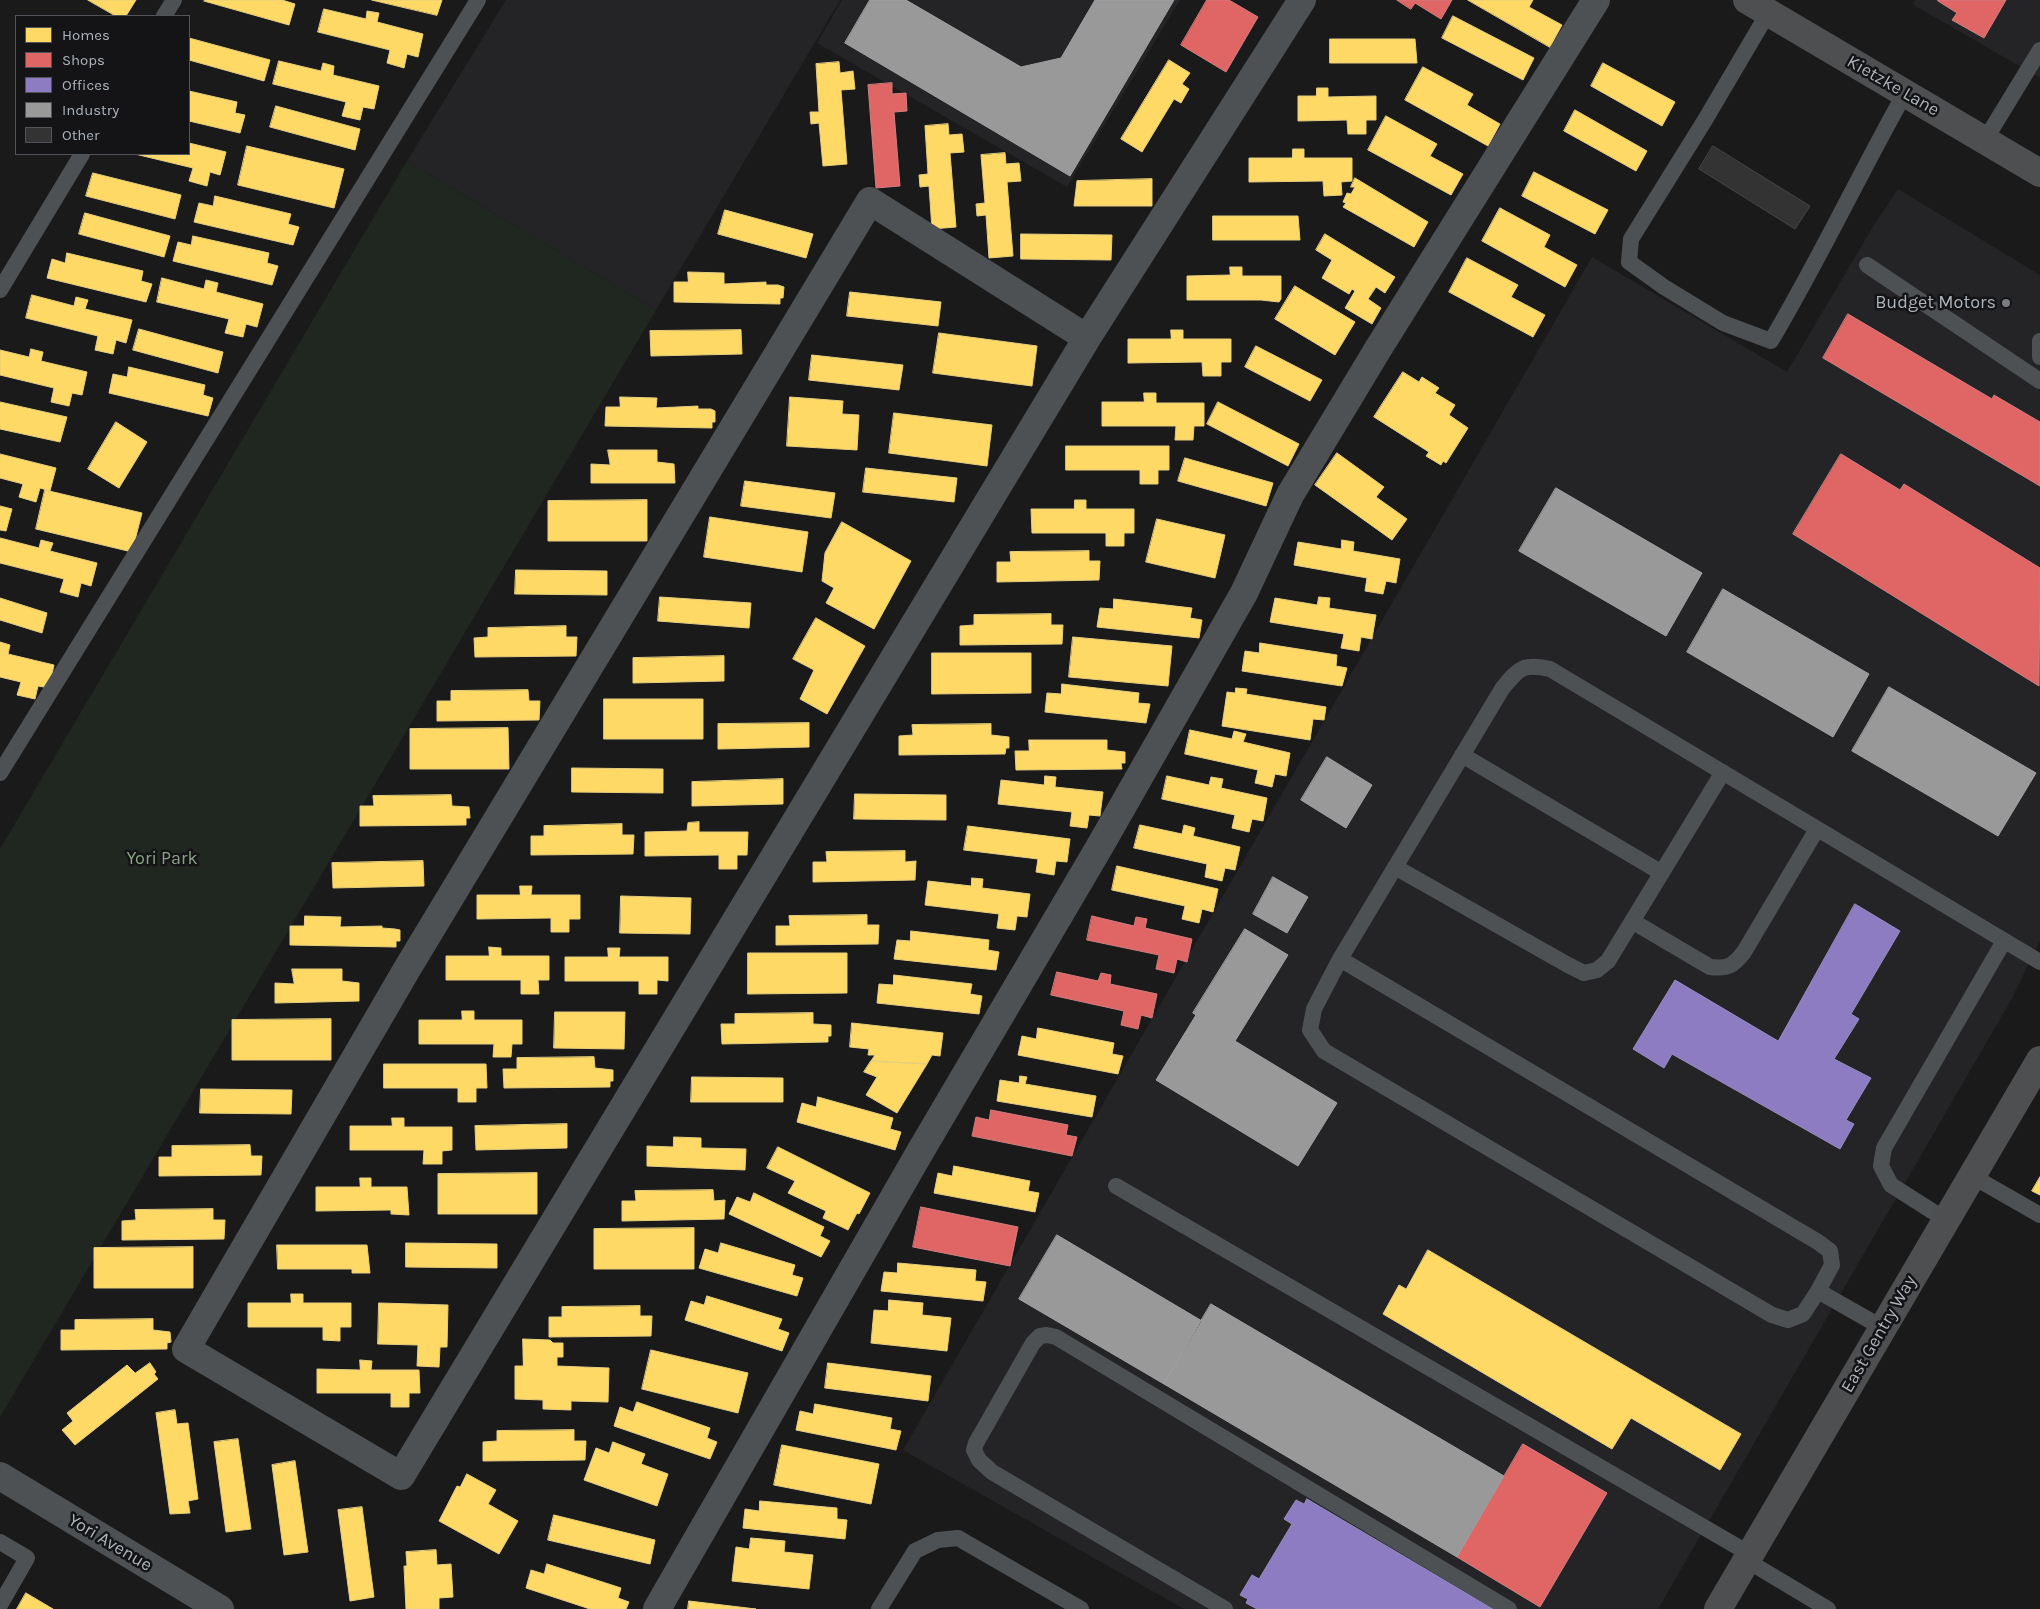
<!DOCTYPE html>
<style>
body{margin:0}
#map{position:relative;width:2040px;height:1609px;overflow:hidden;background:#1a1a1a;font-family:Karla,sans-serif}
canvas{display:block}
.legend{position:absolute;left:15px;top:15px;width:175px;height:140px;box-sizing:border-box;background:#141416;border:1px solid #515458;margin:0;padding:6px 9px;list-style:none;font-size:15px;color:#acb3ba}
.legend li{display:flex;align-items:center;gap:10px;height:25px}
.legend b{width:25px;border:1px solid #515458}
</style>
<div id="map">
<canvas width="2040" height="1609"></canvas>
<ul class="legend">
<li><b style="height:14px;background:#ffd966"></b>Homes</li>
<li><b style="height:14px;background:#e06666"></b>Shops</li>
<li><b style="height:14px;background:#8e7cc3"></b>Offices</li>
<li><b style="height:14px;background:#999"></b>Industry</li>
<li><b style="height:14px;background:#333334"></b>Other</li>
</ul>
</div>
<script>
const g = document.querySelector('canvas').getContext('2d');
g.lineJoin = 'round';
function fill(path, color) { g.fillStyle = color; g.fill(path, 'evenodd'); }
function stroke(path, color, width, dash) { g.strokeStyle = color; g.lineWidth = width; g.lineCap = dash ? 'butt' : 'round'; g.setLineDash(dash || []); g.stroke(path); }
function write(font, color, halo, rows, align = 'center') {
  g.font = font + ' Karla,sans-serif'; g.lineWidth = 5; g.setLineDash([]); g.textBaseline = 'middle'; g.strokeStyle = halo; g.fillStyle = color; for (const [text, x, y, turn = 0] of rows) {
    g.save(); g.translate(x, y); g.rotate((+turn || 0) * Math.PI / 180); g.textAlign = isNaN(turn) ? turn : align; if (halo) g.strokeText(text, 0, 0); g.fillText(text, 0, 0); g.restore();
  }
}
fill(new Path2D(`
 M506,0H840L656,310L407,161Z
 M842,0H1180L1067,187L817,43Z
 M1915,0H2040V78L1912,4Z
 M1898,189L2040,275V941L2011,1000L1658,1609H1184L903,1450L1592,257L1787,372L1871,230Z`), '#242426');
fill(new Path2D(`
 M407,161L656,310L0,1417V849Z`), '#202720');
const homes = new Path2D(`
 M88,0H136L126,16H116Z
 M205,0H282L295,4L289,25L204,1Z
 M372,0H442L437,15Z
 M1468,0H1533L1529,7L1562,25L1550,47Z
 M324,9L366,19L367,11L379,13L377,22L423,34L418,57L407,54L404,68L387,63L390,50L318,32Z
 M1453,16L1534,58L1523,80L1442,38Z
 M189,38L270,60L264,81L189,60Z
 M1330,39H1415L1417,63H1330Z
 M1169,60L1190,73L1182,84L1189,89L1181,103L1174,99L1142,152L1121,139Z
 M279,61L321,71L323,63L334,66L333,75L379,86L374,109L363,107L360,120L342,116L346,102L273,84Z
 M839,62L840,73L853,71L855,89L841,90L847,164L823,166L819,123L811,124L810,112H819L816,64Z
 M1603,63L1675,102L1662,126L1591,86Z
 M1423,67L1473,94L1467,105L1500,124L1488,146L1405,100Z
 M1317,88H1328V97L1376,96V120H1366V134H1348L1347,120L1298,121V96H1316Z
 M189,91L237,102L235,113L245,115L240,133L189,121Z
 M276,106L360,129L355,150L270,127Z
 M1575,110L1647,151L1636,171L1564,131Z
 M1386,116L1437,144L1430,156L1463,174L1451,195L1368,150Z
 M948,124L949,135L962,134L964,152L950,153L956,227L932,229L929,186L920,187L919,175L928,174L925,126Z
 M189,143L226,152L220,175L210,172L207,186L189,181L193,168L135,154H189Z
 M247,146L344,169L334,208L238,185Z
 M1293,149H1304V158H1352V181L1341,182L1342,195L1324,196L1323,181L1249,182V158H1292Z
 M1005,153L1006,164L1019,163L1021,181L1007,182L1013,256L989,258L986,215L977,216L976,204L985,203L981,155Z
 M1534,172L1608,210L1595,234L1522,196Z
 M93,173L181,195L175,219L86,196Z
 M1355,178L1428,222L1414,247L1343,207L1346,203L1343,202L1347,193L1351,194L1355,187H1351Z
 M1152,179V206H1074L1077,181Z
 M215,196L291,214L288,224L299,227L293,245L194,222L199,203L213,206Z
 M1500,208L1550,235L1544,247L1577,265L1565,287L1482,241Z
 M725,210L813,234L806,258L718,234Z
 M85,213L170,236L164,257L79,234Z
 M1213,216H1298L1300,240H1213Z
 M1021,234L1112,235L1111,260L1021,259Z
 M1325,234L1395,277L1385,293L1376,287L1368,299L1381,308L1372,324L1345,308L1355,291L1352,289L1349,294L1322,278L1332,260L1316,250Z
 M193,236L269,253L267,263L278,266L272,285L173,261L178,242L191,245Z
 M67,253L143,271L141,281L152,284L146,302L47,278L52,259L65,263Z
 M1467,258L1518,285L1511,297L1545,315L1533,337L1449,292Z
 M1230,267H1242V276H1281V299L1279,302L1261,300H1187V276L1230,275Z
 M688,272L724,273V284L766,282V285H778L784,287L783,298H780V304L674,302V282H688Z
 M162,278L204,289L206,280L218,283L216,292L263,304L257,327L246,324L243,337L225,333L229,319L157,302Z
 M1295,286L1355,322L1335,355L1275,319Z
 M850,292L941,302L938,326L847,316Z
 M32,295L74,306L76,297L88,300L85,309L132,320L126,343L116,340L113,354L95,350L98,336L26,318Z
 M139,329L223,352L218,373L133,350Z
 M741,330L742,354L651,356L650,331Z
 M1171,330H1183V339H1231V362H1221V376H1203L1202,362L1128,363V339H1171Z
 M939,333L1037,346L1032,386L933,373Z
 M1256,346L1322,380L1310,401L1245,367Z
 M31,349L43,352L41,361L87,372L82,395L72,393L69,406L51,402L54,388L0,375V350L29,357Z
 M812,355L903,365L899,390L809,380Z
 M129,367L205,385L203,395L213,398L208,416L109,393L113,374L127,377Z
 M1403,372L1419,382L1422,377L1439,388L1435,393L1455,405L1449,415L1468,428L1446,463L1443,461L1441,465L1426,456L1429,452L1374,417Z
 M1144,393H1156V403H1204V426H1194L1193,440H1175L1176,426H1102V402H1144Z
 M620,397L657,398L656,408L698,406V409H711L715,411V422H712V428L605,426L606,407H620Z
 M790,397L843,401L842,414L859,415L857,450L787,446Z
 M0,402L67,417L60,442L0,429Z
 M1218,402L1299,444L1288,466L1207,424Z
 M894,413L992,425L987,466L889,453Z
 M116,422L147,442L119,488L88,469Z
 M1066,446H1169V470H1158V484H1140V470H1066Z
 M608,450H657V462L674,464L675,483H591V464L610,465Z
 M1337,453L1384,487L1376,497L1407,519L1392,540L1315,485Z
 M0,454L56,468L50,491L40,488L36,502L19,497L23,484L0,478Z
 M1185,458L1273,483L1266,506L1178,481Z
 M866,468L957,478L954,502L863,492Z
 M745,481L835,493L831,518L741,506Z
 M45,490L142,513L132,552L36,529Z
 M647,500V541H548V501Z
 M1075,500H1086V509H1134V533H1124V546H1106V533H1032L1031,509H1074Z
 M0,506L12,509L6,531L0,530Z
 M710,517L808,532L802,572L704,557Z
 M1157,519L1225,535L1215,578L1146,562Z
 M842,522L911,561L874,629L826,603L834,588L822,581L825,553Z
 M0,538L39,548L41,540L53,543L50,551L97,563L91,586L81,583L78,597L60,592L64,579L0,563Z
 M1342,540L1354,542L1353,551L1400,559L1396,583L1386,581L1383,594L1365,591L1367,578L1294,565L1298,542L1341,549Z
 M1089,551V561H1100L1099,580L997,582V562H1011L1010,552Z
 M516,570L607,571V595L515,594Z
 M660,597L751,603L749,628L658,621Z
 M1319,597L1330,598L1329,608L1376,615L1372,639L1361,637L1359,651L1341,648L1344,634L1270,622L1275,598L1317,605Z
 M0,598L47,613L42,633L0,620Z
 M1114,599L1192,608L1190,618L1202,620L1199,638L1097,627L1100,608L1113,609Z
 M1051,614V625H1063L1062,644L960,645V626L974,625V615Z
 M816,618L865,646L827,714L800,699L814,670L793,659Z
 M566,626V637H577L576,656L475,657L474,638L488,637V628Z
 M1073,637L1172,646L1168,686L1069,677Z
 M0,642L10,645L8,654L54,665L49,688L38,686L35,699L17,695L21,682L0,677Z
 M1260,643L1337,655L1336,666L1347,668L1342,686L1242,671L1245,651L1259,653Z
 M932,653H1031V693L932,694Z
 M724,656V681L633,683V658Z
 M1062,684L1139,693L1138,703L1150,704L1146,723L1045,712L1047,693L1061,694Z
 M1236,688L1247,689L1246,694L1326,707L1324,720L1313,719L1310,740L1222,726L1227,692L1235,693Z
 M528,690L529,701H540L539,720L437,721V701H451V691Z
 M604,699H703V739H604Z
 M809,723V747L718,749V724Z
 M991,724V735L1009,737V748H1006L1005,754L899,755V736L913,735L912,725Z
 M508,728L509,769H410V729Z
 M1190,730L1232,739L1234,731L1246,734L1243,742L1290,753L1286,776L1275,774L1272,787L1255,783L1258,770L1185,754Z
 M1029,740H1107V750L1125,752V763H1121L1122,769L1016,770L1015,751H1029Z
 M572,768L663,769V793L572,792Z
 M1045,776L1056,777L1055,787L1103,792L1100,816L1089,815L1087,828L1070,826L1072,812L998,804L1001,780L1044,785Z
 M1167,776L1209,785L1211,777L1223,779L1221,788L1267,798L1263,821L1252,819L1249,832L1232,828L1235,815L1162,799Z
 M783,779V804L692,806V782Z
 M855,794L946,795V820L854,819Z
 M451,795L452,806L469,807L470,818H466V825L360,826V806H374L373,796Z
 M699,822V832H748L747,855H737V869H719V855L645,856V832L687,831L688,823Z
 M622,824V835H634L633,854L531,855V836H544V826Z
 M1140,825L1182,834L1184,825L1195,828L1193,836L1240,847L1235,870L1225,868L1222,881L1205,877L1207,864L1134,848Z
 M968,826L1070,839L1067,862L1056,861L1054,875L1036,872L1038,859L964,850Z
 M905,851V862L916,861L915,880L813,882V862H827L826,852Z
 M423,861L424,886L333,888L332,863Z
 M1117,866L1218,889L1213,912L1202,909L1199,923L1182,919L1185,906L1112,890Z
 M972,878L983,879L982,888L1030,894L1027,917L1017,916L1015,930L997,928L999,914L925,905L928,881L971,886Z
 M520,886H532L531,895H580V919H569V932H551V918L477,919V895H520Z
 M621,896L691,898L690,934L620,933Z
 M867,915V925H879L878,944L776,945V926H790L789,916Z
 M305,916L341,917L340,927L382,926V928L395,929L400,930V941H396V947L290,945V926H304Z
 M911,931L989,940L988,950L999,952L996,970L894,959L897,940L910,941Z
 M489,947L501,948V956H549V980H538L539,994H521V980H446V956H489Z
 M608,948H620L619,957H668V981L657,980V994H639V981H565V957H608Z
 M748,953H847V993L748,994Z
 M292,969H342V981L359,983V1001L275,1003V983L294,984Z
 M894,975L972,984L970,994L982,996L979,1014L877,1003L879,984L893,985Z
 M462,1011H474V1020H522V1044H512L511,1057H493L494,1044H419V1020H462Z
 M555,1012H625L624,1049L554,1048Z
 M813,1013V1024L831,1025V1036H828V1042L722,1044L721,1024H735V1014Z
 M331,1019V1060H232V1020Z
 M852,1023L943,1033L940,1056L932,1055L927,1064L871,1061L875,1055H868L869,1049L850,1047Z
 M1038,1028L1114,1043L1112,1054L1123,1056L1118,1074L1018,1055L1022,1036L1036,1039Z
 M594,1057L595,1068L613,1070V1081H610V1087L504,1088L503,1069H517V1058Z
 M871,1061L927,1064L897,1113L866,1095L877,1077L864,1072Z
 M384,1064H486L487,1088H476V1102H458V1088H384Z
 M1020,1076L1027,1077L1025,1084L1096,1096L1092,1117L997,1101L1000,1080L1019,1083Z
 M692,1077L783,1078V1102H691Z
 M201,1089L292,1090L291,1114L200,1113Z
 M818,1097L893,1118L890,1129L901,1132L895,1150L797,1122L802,1103L816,1107Z
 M392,1118H404V1127H452V1150L442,1151V1164H423L424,1150H350V1126H392Z
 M567,1124V1148L476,1150L475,1126Z
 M674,1137L701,1138V1148L746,1149L745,1170L647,1166V1146L673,1147Z
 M250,1145L251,1156H262L261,1175L159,1176V1157H172V1146Z
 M778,1147L870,1193L859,1214L857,1213L848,1230L823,1218L826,1211L788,1193L795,1181L767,1168Z
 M954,1166L1030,1181L1028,1191L1039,1193L1035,1212L934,1193L938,1173L952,1176Z
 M537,1173V1214H438V1174Z
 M2040,1177V1195L2032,1191Z
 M360,1178H371V1187H407L409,1215L391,1214V1210L316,1211V1187H360Z
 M713,1190L714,1201L725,1200L724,1219L622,1221V1201H636L635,1191Z
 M754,1193L824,1227L820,1236L830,1241L821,1257L729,1214L737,1197L750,1202Z
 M213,1209V1220H225L224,1239L122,1240V1221L136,1220L135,1210Z
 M694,1228V1269H594V1229Z
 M406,1243L497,1244V1268L406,1267Z
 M721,1243L795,1265L792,1275L803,1278L797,1296L699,1268L705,1249L718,1253Z
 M277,1245H367L370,1273H352V1269H278Z
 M193,1247V1288H94V1248Z
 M1428,1250L1741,1434L1720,1470L1631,1418L1612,1449L1383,1314L1399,1285L1406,1289Z
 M898,1263L976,1270L975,1281L986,1282L983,1301L881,1291L884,1272L897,1273Z
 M291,1294H303V1303H351V1327H340V1341L323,1340V1327H248V1303H291Z
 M707,1296L782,1319L778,1329L789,1333L782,1351L685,1320L691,1301L704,1305Z
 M889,1300L923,1303L922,1315L951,1318L947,1351L871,1343L874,1310L888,1311Z
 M379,1303L448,1305L447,1347H440L439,1367L417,1366L418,1345L378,1344Z
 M640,1306V1316H652L651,1336L549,1337V1317H562V1307Z
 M153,1319V1330L170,1332L171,1342L167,1343V1349L61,1350V1330H75V1320Z
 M523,1339L550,1340L553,1343H563V1357H557V1366L609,1368L608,1402L571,1401V1410L543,1409V1400L515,1399V1366H523Z
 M651,1350L748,1373L738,1413L642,1389Z
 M360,1360L372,1361L371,1370H419L420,1393H409V1407H391V1393H317V1369L360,1370Z
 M150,1363L156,1372L154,1374L158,1379L75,1445L62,1430L73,1421L67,1413L127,1365L135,1373Z
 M828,1363L931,1376L928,1401L825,1388Z
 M637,1402L710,1428L707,1438L717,1442L710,1459L614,1426L620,1407L633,1412Z
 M815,1404L892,1418L890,1429L901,1431L896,1450L796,1430L800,1411L813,1414Z
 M175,1410L177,1424L188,1423L198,1499L188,1501L190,1513L170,1514L156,1413Z
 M574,1430V1441H586L585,1460L483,1461V1442L497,1441V1431Z
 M238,1439L251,1529L226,1532L214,1442Z
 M613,1442L645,1454L641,1464L668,1474L657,1506L584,1480L596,1448L609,1453Z
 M782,1445L879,1464L871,1504L774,1485Z
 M295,1461L308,1552L284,1555L272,1465Z
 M467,1474L496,1490L488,1504L518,1521L499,1554L439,1521L457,1486L460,1487Z
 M760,1501L837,1508V1519L847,1520L845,1539L743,1528L745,1509L759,1511Z
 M362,1507L374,1597L350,1601L338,1510Z
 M554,1515L655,1540L650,1564L548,1540Z
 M751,1538L785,1541L784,1552L813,1555L809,1589L732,1581L736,1547L749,1549Z
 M436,1550L437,1565L451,1564L453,1597L439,1598V1609H406L404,1566H407L406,1552Z
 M547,1564L621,1588L618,1598L629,1602L626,1609H590L526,1588L531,1570L544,1574Z
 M26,1593L53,1609H17Z
 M689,1601L756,1609H688Z`);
fill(homes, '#ffd966');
stroke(homes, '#e6ce7f', 1);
const shops = new Path2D(`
 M1207,0H1229L1258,17L1226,72L1181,45Z
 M1397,0H1452L1441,19L1415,3L1411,9Z
 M1938,0H2006L1984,38L1952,20L1957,13L1938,1Z
 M892,83V94L906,93L907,111L894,112L900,186L876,188L868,85Z
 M1848,314L1992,399L1994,395L2040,422V486L1823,358Z
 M1841,454L1900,490L1904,484L2040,568L2039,686L1793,534Z
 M1092,916L1134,926L1136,917L1147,919L1145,928L1192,939L1187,962L1177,959L1174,973L1156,969L1159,955L1087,940Z
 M1057,972L1098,981L1101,973L1111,975L1110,984L1157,994L1152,1018L1141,1015L1138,1029L1121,1025L1124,1011L1051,995Z
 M991,1110L1068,1125L1066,1135L1077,1137L1072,1156L972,1136L976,1117L989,1120Z
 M921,1207L1018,1227L1010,1266L913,1247Z
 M1523,1444L1607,1493L1540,1607L1457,1557Z`);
fill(shops, '#e06666');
stroke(shops, '#d07d7f', 1);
const offices = new Path2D(`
 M1855,904L1900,931L1851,1014L1859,1019L1834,1059L1871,1078L1846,1120L1854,1124L1840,1149L1672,1054L1664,1068L1633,1049L1675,980L1778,1041Z
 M1307,1499L1493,1609H1257L1246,1603L1248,1599L1240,1595L1252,1575L1259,1579L1292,1524L1284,1519L1296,1500L1304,1504Z`);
fill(offices, '#8e7cc3');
stroke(offices, '#978cc0', 1);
const industry = new Path2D(`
 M870,0H906L1021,67L1061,58L1095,0H1174L1070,176L845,43Z
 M1556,488L1702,573L1666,636L1519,551Z
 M1723,589L1869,674L1833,737L1687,652Z
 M1889,687L2036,773L1998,836L1852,751Z
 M1327,757L1372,785L1346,828L1301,800Z
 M1273,877L1308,897L1287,933L1253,914Z
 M1245,929L1288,955L1235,1041L1337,1103L1298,1166L1156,1080L1196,1015L1193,1013Z
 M1057,1235L1202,1321L1164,1384L1019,1299Z
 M1211,1304L1504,1476L1457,1557L1164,1384Z`);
fill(industry, '#999');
stroke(industry, '#9fa1a3', 1);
const building = new Path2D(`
 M1713,146L1810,206L1795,229L1699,169Z`);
fill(building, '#333334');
stroke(building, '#424546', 1);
stroke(new Path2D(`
 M1768,13L1705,120L1631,239L1629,262L1664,287L1723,323L1771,341C1819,260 1859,175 1905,93
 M164,16L174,0
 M1985,140L2040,50
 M1867,265L2040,381
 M0,290L82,154
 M2040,341V357
 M1462,755L1662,873
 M0,773L478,0
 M1395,867L1568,965L1584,973L1597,970L1608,961L1723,772
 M1632,921L1710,967C1728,969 1733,966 1744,952L1817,829
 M1340,959L1818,1242L1830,1251L1832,1265L1818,1291L1803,1314L1788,1320L1772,1315L1324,1051L1310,1030L1314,1009L1340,959L1502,689C1519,668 1523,663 1550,669L2040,962
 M1972,1176L2040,1215
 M1116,1186L1750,1554
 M1946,1220L1891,1185L1881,1166L1884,1148L2004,941
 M1818,1291L1883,1328
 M0,1542L27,1558L0,1605
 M1746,1560L1828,1609
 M879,1609L915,1551L938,1540L958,1538L1081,1609
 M1225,1609L992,1472L979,1460L974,1450L976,1443L1033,1343L1040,1336L1047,1335L1056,1337L1509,1609`), '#4e5153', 16);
stroke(new Path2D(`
 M1087,338L870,201L407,969L186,1349L401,1476L1087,338L1302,0
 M0,1476L220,1609
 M657,1609L920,1152L1100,846L1244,593L1290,495L1378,349L1596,0`), '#4e5153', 28);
stroke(new Path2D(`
 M1747,0L2040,173
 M1718,1609L2040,1060`), '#4d4f51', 28);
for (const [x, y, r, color] of [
 [2006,303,5,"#797d82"]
]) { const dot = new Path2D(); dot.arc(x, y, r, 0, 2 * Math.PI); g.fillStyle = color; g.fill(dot); stroke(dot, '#141416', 2); }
write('18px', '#acb3ba', '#141416', [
 ["Kietzke Lane",1893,86,30],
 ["East Gentry Way",1879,1334,-60],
 ["Yori Avenue",110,1543,31]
]);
write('18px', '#acb3ba', '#141416', [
 ["Budget Motors",1996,303]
], 'right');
write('18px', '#88a484', '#141416', [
 ["Yori Park",162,859]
]);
</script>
